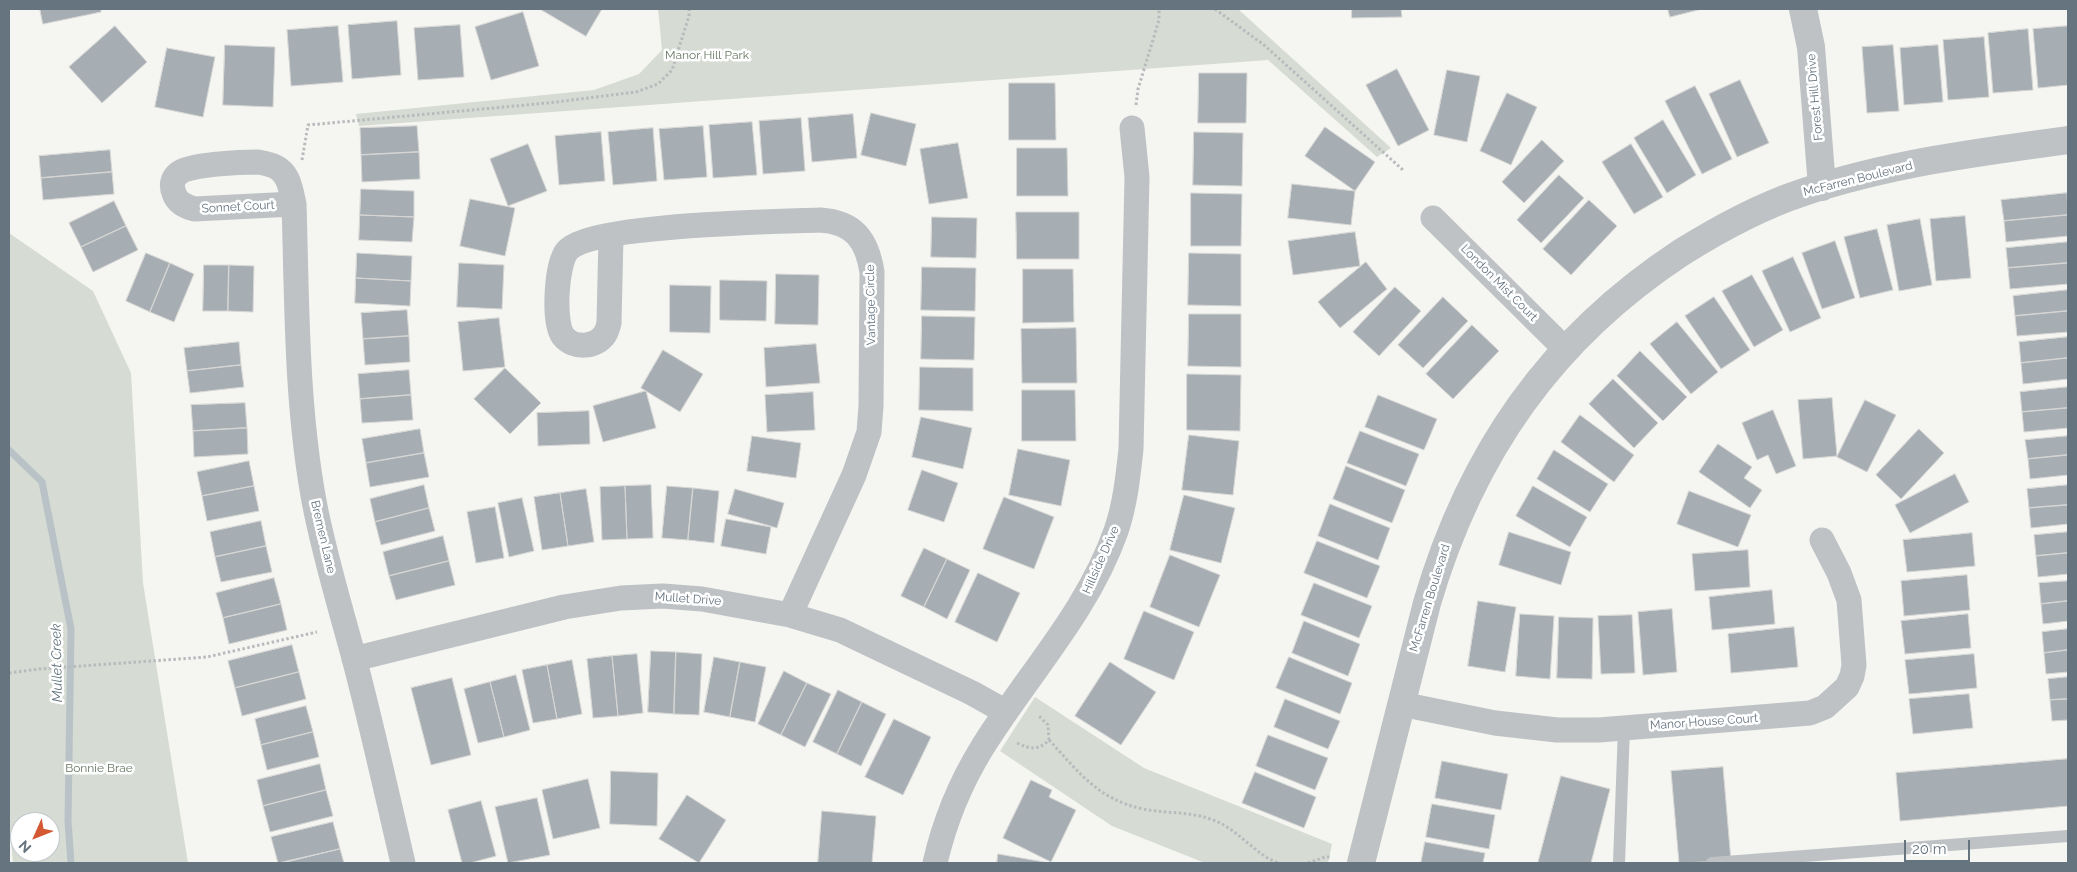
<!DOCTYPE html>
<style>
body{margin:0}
#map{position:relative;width:2077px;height:872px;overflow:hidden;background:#f5f5f1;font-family:Raleway,sans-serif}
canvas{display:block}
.frame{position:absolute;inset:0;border:10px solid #667480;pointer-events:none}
.north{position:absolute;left:10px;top:812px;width:50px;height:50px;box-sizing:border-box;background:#fff;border:1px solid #c2c7cc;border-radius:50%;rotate:226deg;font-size:14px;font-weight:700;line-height:20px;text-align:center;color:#667480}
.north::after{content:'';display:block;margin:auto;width:18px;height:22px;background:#d45932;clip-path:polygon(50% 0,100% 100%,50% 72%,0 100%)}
.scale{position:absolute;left:1904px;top:840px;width:66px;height:22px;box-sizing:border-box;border:2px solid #667480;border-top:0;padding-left:6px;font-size:15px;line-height:18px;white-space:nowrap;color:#667480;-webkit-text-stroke:4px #fff;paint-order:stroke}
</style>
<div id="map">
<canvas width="2077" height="872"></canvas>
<div class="frame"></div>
<div class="north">N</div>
<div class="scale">20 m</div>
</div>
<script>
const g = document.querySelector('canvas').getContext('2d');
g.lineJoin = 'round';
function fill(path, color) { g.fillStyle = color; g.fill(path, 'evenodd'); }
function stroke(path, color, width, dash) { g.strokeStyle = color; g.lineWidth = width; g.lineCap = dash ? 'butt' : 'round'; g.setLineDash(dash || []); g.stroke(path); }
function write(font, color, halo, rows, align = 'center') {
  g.font = font + ' Raleway,sans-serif'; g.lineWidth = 5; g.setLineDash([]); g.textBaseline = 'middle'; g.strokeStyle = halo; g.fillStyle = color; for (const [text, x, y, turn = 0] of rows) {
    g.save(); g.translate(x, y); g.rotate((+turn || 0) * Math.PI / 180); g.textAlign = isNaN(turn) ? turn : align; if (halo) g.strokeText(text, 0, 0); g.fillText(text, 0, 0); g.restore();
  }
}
fill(new Path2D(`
 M658,9H1238L1391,148L1377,157L1268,60L359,126L356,114L594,90L639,74L662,50Z
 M9,233L93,291L131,373L143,583L188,863H13L9,818ZM20,822H50V852H20Z
 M1035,697L1144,768L1332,844L1328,863H1205L1112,826L1000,751Z`), '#d6dbd3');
stroke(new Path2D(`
 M9,450L42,482L71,629L68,821L71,863`), '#b8c2c7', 7);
const building = new Path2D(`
 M40,9H101V12L43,24Z
 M540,9H602L586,36Z
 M1352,9H1401L1402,17L1352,18Z
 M1668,9H1702L1670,17Z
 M523,12L539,66L491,80L475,27Z
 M397,21L401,75L352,79L348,25Z
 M460,25L464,77L418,80L414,28Z
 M115,26L147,62L102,103L69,67Z
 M338,26L343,82L291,86L287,30Z
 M2068,26V85L2038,88L2033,29Z
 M2028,29L2033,90L1993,93L1988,33Z
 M1984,37L1989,97L1948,100L1943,40Z
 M225,45L275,47L273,107L223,105Z
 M1893,45L1899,111L1867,113L1862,47Z
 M1938,45L1943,102L1904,105L1900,48Z
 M167,48L215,57L203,117L155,107Z
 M1397,69L1429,130L1398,146L1366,85Z
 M1447,70L1480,76L1467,142L1434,135Z
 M1199,73H1247L1246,123H1198Z
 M1740,80L1769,143L1737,157L1709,94Z
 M1009,83H1055L1056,140H1009Z
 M1695,86L1732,159L1702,174L1665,101Z
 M1507,93L1537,107L1511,165L1480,151Z
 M871,113L916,124L906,166L861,155Z
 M853,114L857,158L812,162L808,118Z
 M801,118L805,171L763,174L759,121Z
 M1663,120L1696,175L1667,193L1634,138Z
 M752,122L757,175L713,178L709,125Z
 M417,126L419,152L361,155L360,128Z
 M703,126L707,177L664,180L659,129Z
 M1325,127L1375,162L1355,191L1305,156Z
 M653,128L657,181L613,185L608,132Z
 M601,132L605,181L559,185L555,136Z
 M1194,132L1243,133L1242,186L1193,185Z
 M1542,140L1564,161L1524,203L1502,182Z
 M958,143L968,198L929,204L920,149Z
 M528,144L547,191L508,206L490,159Z
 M1631,144L1663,197L1634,214L1602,162Z
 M1017,148H1067L1068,196H1017Z
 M110,150L112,172L41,178L39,156Z
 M419,152L420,179L362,182L361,155Z
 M112,172L114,194L43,200L41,178Z
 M1559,175L1584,198L1541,243L1517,220Z
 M1292,184L1355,191L1351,225L1288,218Z
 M361,189L414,191V217L360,215Z
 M1191,193L1242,194L1241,246H1191Z
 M2067,193L2068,215L2004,221L2001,200Z
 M470,199L515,208L505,256L460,246Z
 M1589,200L1617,226L1571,275L1543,249Z
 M114,201L126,226L81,247L69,223Z
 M1016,212H1079V259H1017Z
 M360,215L414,217L412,242L359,240Z
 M2068,215V236L2006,242L2004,221Z
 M1965,216L1971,278L1936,281L1930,219Z
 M932,217L977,218L976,258L931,257Z
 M1920,219L1932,285L1899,291L1887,225Z
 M126,226L138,250L93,272L81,247Z
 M1877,229L1893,290L1860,298L1844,237Z
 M1355,232L1360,266L1293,275L1288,241Z
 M1835,241L1855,298L1822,309L1802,253Z
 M2068,242V263L2008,268L2006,248Z
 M146,253L170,263L150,312L126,301Z
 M357,253L412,256L411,281L356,278Z
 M1189,253L1241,254V306L1188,305Z
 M1793,257L1821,318L1790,332L1762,271Z
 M1366,262L1387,289L1340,328L1318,302Z
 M170,263L194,274L174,322L150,312Z
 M459,263L504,265L502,309L457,307Z
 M2068,263V284L2010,289L2008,268Z
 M204,265H229L228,311H203Z
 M229,265L254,266L253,312L228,311Z
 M922,267L976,268L975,311L921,310Z
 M1023,269H1073L1074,322L1023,323Z
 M776,274L819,275L818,325L775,324Z
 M1752,275L1783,330L1754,347L1722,291Z
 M356,278L411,281L410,306L355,303Z
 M720,280L767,281L766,321L720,320Z
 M670,285L711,286L710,333L670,332Z
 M1395,287L1421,311L1379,356L1353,332Z
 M2068,290V311L2015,316L2013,296Z
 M1443,297L1468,321L1423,368L1398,345Z
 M1714,297L1750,350L1721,369L1685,316Z
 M407,310L409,336L363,339L361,313Z
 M2068,311V332L2017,336L2015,316Z
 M1189,314H1241V367L1188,366Z
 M922,316L975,317L974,360L921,359Z
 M499,318L505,367L463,371L458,322Z
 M1677,322L1718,372L1691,394L1650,344Z
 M1472,325L1499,351L1453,399L1426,374Z
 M1076,328L1077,383H1022L1021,329Z
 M409,336L410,362L365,365L363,339Z
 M2068,337V358L2021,363L2019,342Z
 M239,342L241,365L187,371L184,348Z
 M816,344L820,383L766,387L764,348Z
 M663,350L703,374L680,412L641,388Z
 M1640,351L1687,397L1663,421L1617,376Z
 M2068,358V379L2023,384L2021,363Z
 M241,365L244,387L190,393L187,371Z
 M920,367L973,368V411L919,410Z
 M505,368L541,403L510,434L474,399Z
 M409,370L411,395L360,399L358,374Z
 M1187,374L1241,375L1240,431L1187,430Z
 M1613,379L1658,423L1634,448L1589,404Z
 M2068,387V408L2022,412L2020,392Z
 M1022,390H1075L1076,441H1022Z
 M646,391L656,428L603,442L593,406Z
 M813,392L815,430L767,432L765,395Z
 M411,395L413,420L362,423L360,399Z
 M1378,395L1437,419L1424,450L1365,427Z
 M1832,398L1837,456L1803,459L1798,400Z
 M1865,400L1896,415L1867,472L1837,457Z
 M245,403L247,428L193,431L191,405Z
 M2068,408V428L2024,432L2022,412Z
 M1773,410L1796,466L1776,474L1768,455L1757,460L1742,423Z
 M589,411L590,444L538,446L537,413Z
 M1580,415L1634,455L1614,482L1561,442Z
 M921,417L972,428L963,469L912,457Z
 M247,428L248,454L194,457L193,431Z
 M420,429L424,453L366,463L362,439Z
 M1919,429L1944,453L1901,499L1876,475Z
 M1360,431L1419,454L1406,486L1347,463Z
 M1189,435L1239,441L1233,495L1182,490Z
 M752,436L801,443L796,478L747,471Z
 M2068,436V455L2028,459L2025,440Z
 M1718,444L1752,467L1744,478L1762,490L1750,508L1699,472Z
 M1018,449L1070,460L1061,506L1009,495Z
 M1554,450L1608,484L1590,512L1537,479Z
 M424,453L429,477L370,487L366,463Z
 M2068,455V475L2030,479L2028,459Z
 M249,461L254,486L202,496L197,472Z
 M1346,466L1405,490L1392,523L1333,499Z
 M922,470L958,483L944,522L908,510Z
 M1955,474L1969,502L1910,533L1895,505Z
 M424,485L429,508L375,522L370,499Z
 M651,485L653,538L627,539L625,486Z
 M2068,485V505L2029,508L2027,489Z
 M254,486L259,511L207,521L202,496Z
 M625,486L627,539L602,540L600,487Z
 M667,486L693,488L688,540L662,538Z
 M1533,486L1587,517L1570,547L1516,516Z
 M693,488L719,491L714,543L688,540Z
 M586,489L594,542L568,546L560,493Z
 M735,489L784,503L777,528L728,514Z
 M1689,491L1751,515L1738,547L1677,524Z
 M560,493L568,546L542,550L534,497Z
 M1184,495L1235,508L1221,563L1170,550Z
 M1004,497L1054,517L1034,569L983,549Z
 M522,498L534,551L509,557L498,503Z
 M1330,504L1390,528L1378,560L1318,536Z
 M2068,505V524L2031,528L2029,508Z
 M495,507L504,558L476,563L467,512Z
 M429,508L435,531L381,545L375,522Z
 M726,519L771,527L766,554L721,546Z
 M261,521L266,546L215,557L210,532Z
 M1509,532L1571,552L1561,585L1499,565Z
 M2068,532V553L2036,556L2034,535Z
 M1972,533L1975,566L1907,572L1903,540Z
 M443,536L449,561L389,576L383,552Z
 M1317,541L1380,566L1367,598L1304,573Z
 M266,546L272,572L221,582L215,557Z
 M924,548L947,559L924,607L901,596Z
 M1748,550L1750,587L1695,591L1692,554Z
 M2068,553V574L2038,577L2036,556Z
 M1170,555L1220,575L1199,627L1150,607Z
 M947,559L970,570L947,619L924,607Z
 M449,561L455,585L396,600L389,576Z
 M978,573L1020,593L997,642L955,622Z
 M1967,575L1970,610L1904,616L1901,581Z
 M274,578L281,604L223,618L216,593Z
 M2068,581V601L2041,604L2039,583Z
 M1314,583L1372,606L1359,638L1301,615Z
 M1772,590L1775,624L1712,630L1709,597Z
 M1478,601L1516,607L1505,672L1468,666Z
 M2068,601V621L2043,624L2041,604Z
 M281,604L287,630L229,644L223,618Z
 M1672,609L1677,672L1643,675L1638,612Z
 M1144,611L1194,632L1174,680L1124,659Z
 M1520,614L1554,616L1550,679L1516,676Z
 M1968,614L1971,648L1905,654L1901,621Z
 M1632,615L1635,673L1601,674L1598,616Z
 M1559,617L1593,618L1592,679L1557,678Z
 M1304,621L1360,644L1348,676L1292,653Z
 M1794,627L1798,667L1731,673L1728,634Z
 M2068,629V650L2044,653L2042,632Z
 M292,645L299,672L235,688L228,661Z
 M2068,650V672L2046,674L2044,653Z
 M651,651L676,652L674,714L648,712Z
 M676,652L702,654L699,715L674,714Z
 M637,654L643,713L618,716L612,656Z
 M1974,654L1977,688L1909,694L1905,660Z
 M612,656L618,716L593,718L587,659Z
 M714,657L740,662L730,717L704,712Z
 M1289,657L1352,683L1340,714L1276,688Z
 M572,660L582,714L557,719L547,665Z
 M740,662L766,667L755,722L730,717Z
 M1110,662L1156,692L1121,745L1075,716Z
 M547,665L557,719L533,723L522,670Z
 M784,671L807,683L781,735L758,724Z
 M299,672L306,699L242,716L235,688Z
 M516,675L530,730L504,737L490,682Z
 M2068,677V699L2050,700L2048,679Z
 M452,678L471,755L431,765L411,688Z
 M490,682L504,737L478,743L464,689Z
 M807,683L831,694L805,747L781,735Z
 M838,690L862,702L837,754L813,742Z
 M1969,694L1973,728L1913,734L1909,699Z
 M1285,699L1340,721L1328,749L1274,727Z
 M2068,699V720L2052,721L2050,700Z
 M862,702L886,714L861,766L837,754Z
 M306,706L313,732L261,745L255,719Z
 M894,719L931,737L903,795L865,777Z
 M313,732L319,757L267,770L261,745Z
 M1268,735L1328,758L1315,790L1256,766Z
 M2068,759V806L1900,821L1896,773Z
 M1442,761L1508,774L1501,810L1435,798Z
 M320,764L326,790L263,806L257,780Z
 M1723,767L1731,861L1679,863L1671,771Z
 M611,771L658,773L657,826L610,824Z
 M1255,772L1316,797L1304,828L1242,803Z
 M1561,776L1610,789L1591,863H1538Z
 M588,779L600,828L553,839L542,790Z
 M1031,780L1052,790L1049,797L1076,810L1051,862L1003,838Z
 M326,790L333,816L270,832L263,806Z
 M687,795L726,820L699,863L659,839Z
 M537,798L550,855L508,863L495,807Z
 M481,801L496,856L470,863H462L448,810Z
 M1432,804L1495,815L1489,849L1426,837Z
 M822,811L876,816L872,863H818Z
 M333,822L340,849L278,863L271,837Z
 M1425,842L1485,853L1483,863H1421Z
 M340,849L344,863H283Z
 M998,854L1050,863H997Z`);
fill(building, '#a7aeb3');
stroke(building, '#d6d6d4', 1);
stroke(new Path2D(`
 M1215,9L1264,45L1403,170
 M1136,105L1138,89L1159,20V9
 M302,160L308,125L548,103L636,92L658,84L672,70L689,16V9
 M9,673L39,669L207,657L317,632
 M1049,740C1079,772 1097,799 1143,809C1168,814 1194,811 1218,822C1240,832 1255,854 1278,863
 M1017,743C1030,749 1038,751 1049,740L1048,725L1038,715
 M1308,863L1325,857H1331`), '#b8bbbd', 3, [2.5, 2.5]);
stroke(new Path2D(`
 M1619,863L1624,728
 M1712,863L2068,836`), '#bec2c5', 12);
stroke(new Path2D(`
 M294,204L194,209C185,206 177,203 174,193C171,186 172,178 179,173C189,164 243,162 258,162C264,163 274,165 279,169C290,177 291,192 294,204C297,302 296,403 314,501C324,554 340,606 354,658C372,726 387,795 403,863
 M1433,218L1565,349
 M611,236L609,323C608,327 607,331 605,334C596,348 573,349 563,336C553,322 556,265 567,251C590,224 777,222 820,220C854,222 867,240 872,272L871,406L869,432L854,475L790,615
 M354,659L564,607L621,598L663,596L702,599L790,615L840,630L972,693L1006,712
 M1401,704L1495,723L1557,730H1599L1810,713L1825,707L1847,687L1852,676L1854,665L1849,600L1839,573L1822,540
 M935,863C944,824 961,782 982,748C1027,675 1087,613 1116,531C1125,505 1128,477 1131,449L1137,177L1132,128`), '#bec2c5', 25);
stroke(new Path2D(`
 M1803,9L1811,47L1822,187
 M1361,863L1427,603C1471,453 1551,338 1682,252C1719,229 1759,207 1801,193C1887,164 1978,152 2068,140`), '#bec2c5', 28);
write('12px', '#687864', '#fff', [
 ["Manor Hill Park",707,55],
 ["Bonnie Brae",99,768]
]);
write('12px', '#667480', '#fff', [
 ["Forest Hill Drive",1815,97,-95],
 ["McFarren Boulevard",1858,179,-14],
 ["Sonnet Court",238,207,-3],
 ["London Mist Court",1499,283,45],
 ["Vantage Circle",871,305,-91],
 ["Bremen Lane",323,537,77],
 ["Hillside Drive",1101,560,-66],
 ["McFarren Boulevard",1430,598,-73],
 ["Mullet Drive",688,599,4],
 ["Manor House Court",1704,722,-4]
]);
write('italic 14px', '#62757d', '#fff', [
 ["Mullet Creek",57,663,-91]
]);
</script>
